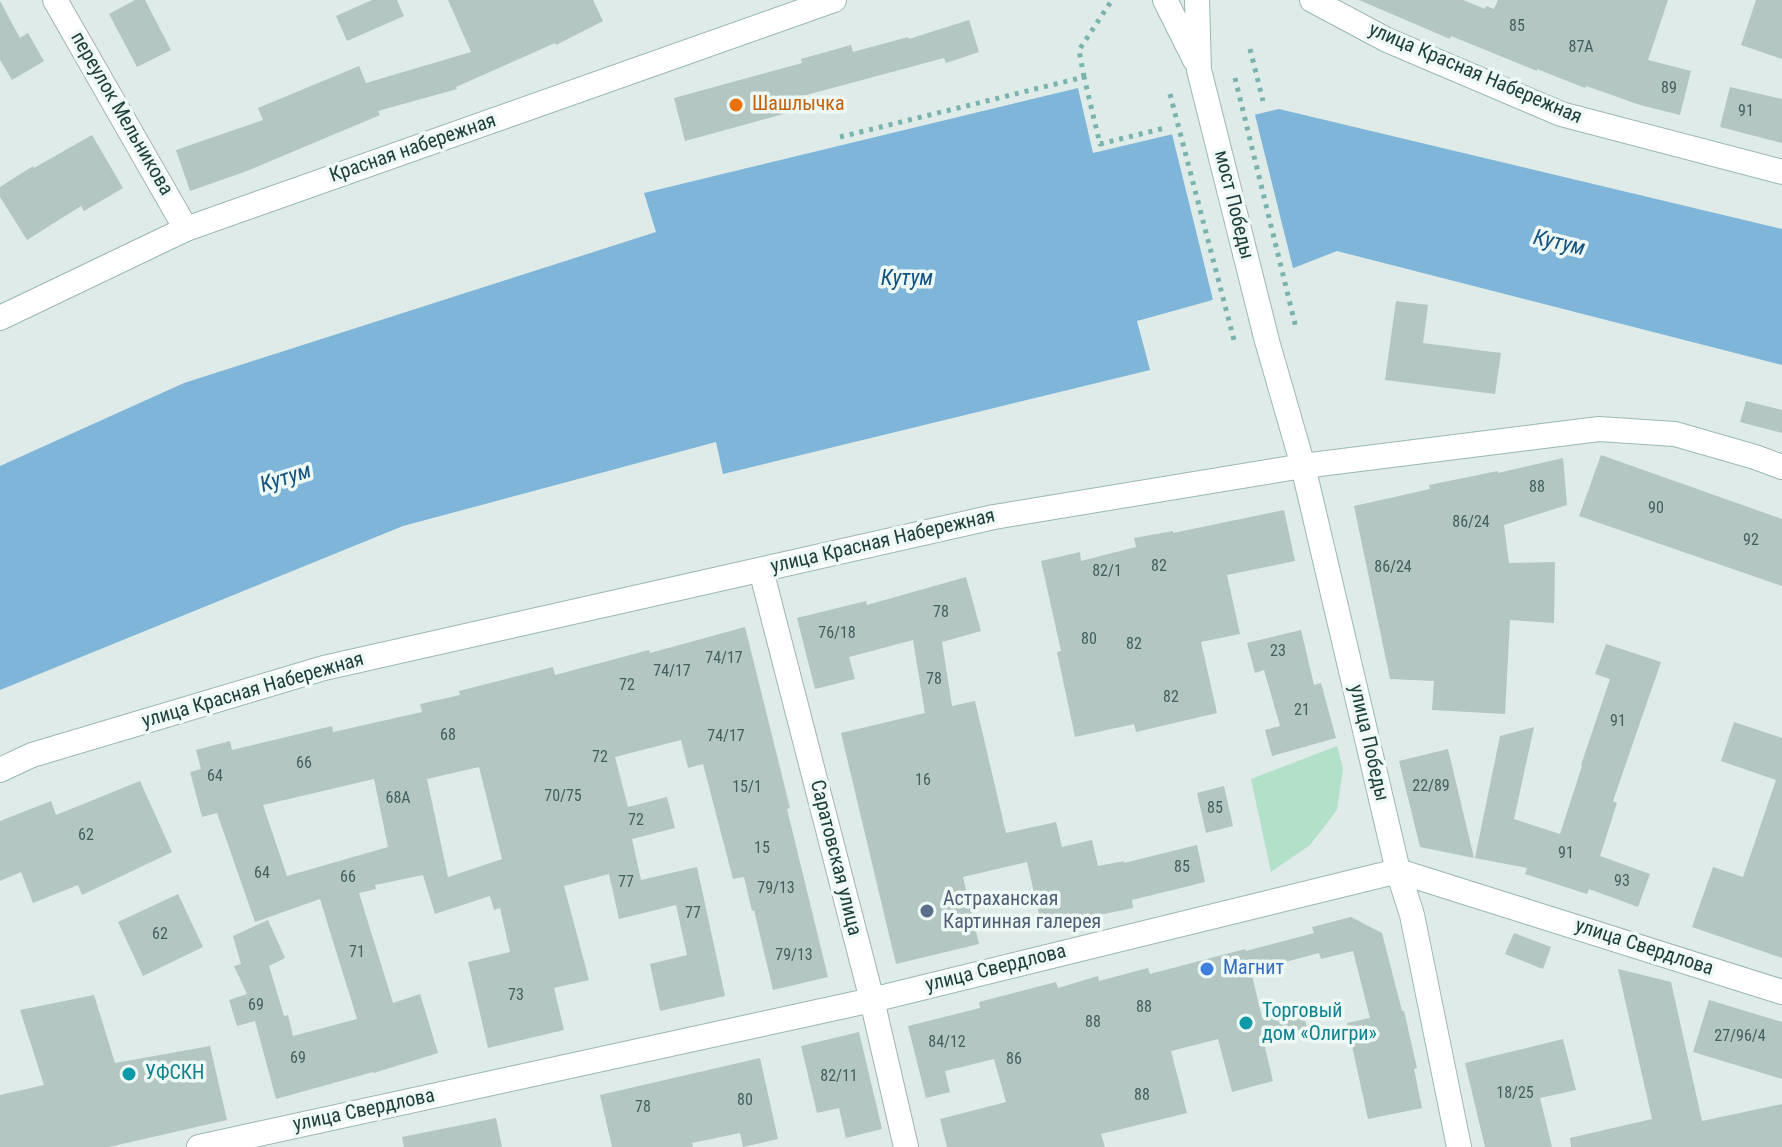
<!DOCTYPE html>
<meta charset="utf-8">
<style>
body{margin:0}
canvas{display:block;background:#deebe8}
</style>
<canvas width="1782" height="1147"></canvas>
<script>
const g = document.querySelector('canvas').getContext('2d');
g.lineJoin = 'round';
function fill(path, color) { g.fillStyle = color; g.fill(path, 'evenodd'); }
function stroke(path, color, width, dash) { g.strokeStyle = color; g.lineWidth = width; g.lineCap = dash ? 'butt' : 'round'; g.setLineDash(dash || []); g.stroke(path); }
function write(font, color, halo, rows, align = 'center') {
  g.font = font + ' "Roboto Condensed",sans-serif'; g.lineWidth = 7; g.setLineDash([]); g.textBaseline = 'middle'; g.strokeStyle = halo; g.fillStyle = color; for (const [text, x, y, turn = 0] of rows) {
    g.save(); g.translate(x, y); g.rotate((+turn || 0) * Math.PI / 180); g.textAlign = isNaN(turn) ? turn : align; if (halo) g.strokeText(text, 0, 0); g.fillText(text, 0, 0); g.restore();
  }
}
fill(new Path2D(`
 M1337,746L1343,769L1337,810L1310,845L1271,872L1251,779Z`), '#b3e0c9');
fill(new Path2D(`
 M1078,88L1093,153L1279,109L1782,229V365L1337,251L1209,301L1137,321L1150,370L723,474L716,442L403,526L0,690V466L184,383L656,232L644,193Z`), '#7eb5d8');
fill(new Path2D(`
 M1254,111L1294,272L1214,304L1171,130Z`), '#deebe8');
fill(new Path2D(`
 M135,0H145L171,50L137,67L109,14Z
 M372,0H397L404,16L347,41L336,16Z
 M448,0H593L603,21L556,45L555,43L456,87L457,89L378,111L380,115L247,171L190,191L176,150L263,120L258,108L359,66L366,83L471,52Z
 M1359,0H1463L1485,9L1486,6L1494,9L1498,0H1668L1648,60L1691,71L1680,115L1640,105L1586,86L1585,88L1537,69V71L1451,36L1450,39Z
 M1756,0H1782V59L1741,45Z
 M0,1L20,38L28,33L44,61L12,80L0,60Z
 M969,20L979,52L946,63L944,58L795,98L798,110L685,141L674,98L802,63L801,59L851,45L853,52L908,37L909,39Z
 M1730,87L1782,99V143L1720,127Z
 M92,135L123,188L84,211L81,206L27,240L0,197V187L33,166L34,168Z
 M1396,301L1428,305L1423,343L1501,353L1495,394L1385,380Z
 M1746,401L1782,410V433L1740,422Z
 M1601,455L1782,519V586L1579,516Z
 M1563,458L1567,505L1504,525L1509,563L1555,562L1554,623L1510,620L1505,714L1432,710L1434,681L1390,679L1354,506L1430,489L1429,485L1498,471V473Z
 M1284,510L1295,561L1227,575L1240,634L1201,642L1217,713L1136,732L1134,724L1075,737L1057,652L1061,651L1041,561L1080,552L1081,561L1136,547L1134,538L1173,531V533Z
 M966,577L981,631L942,642L952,706L975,701L1006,833L1056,822L1062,847L1092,840L1098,866L1124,861V863L1197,845L1205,882L1132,900L1133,908L1042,927L1027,862L963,877L979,944L896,964L841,733L925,713L913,640L849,657L855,679L815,689L797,618L866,601L867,605Z
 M745,627L790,808L787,809L828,977L773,990L754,910L752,911L744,877L733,879L703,764L688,768L681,740L615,757L628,807L667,797L675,828L632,839L641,880L697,867L725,996L660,1011L650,964L687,955L676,905L619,919L609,874L564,886L589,980L554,988L564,1030L488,1048L468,962L510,952L500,908L494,910L490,896L435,914L423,875L375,885L376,889L359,893L393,1003L420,994L438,1053L374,1073L373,1072L276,1099L255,1021L237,1026L229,1000L247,994L234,966L241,964L233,936L268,920L285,958L269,966L284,1016L288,1015L293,1036L357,1019L320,899L255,922L217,813L202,817L190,772L201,769L196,750L230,741L232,750L332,726L333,732L422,712L420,704L460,695L459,691L553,667L555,675L649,650L650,653ZM479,767L502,859L448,877L427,779ZM374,779L388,847L287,876L263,805Z
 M1301,630L1314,685L1321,683L1336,738L1272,756L1265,730L1280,726L1264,670L1255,673L1247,643Z
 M1606,644L1661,662L1613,801L1617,803L1600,856L1650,874L1638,907L1589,889L1587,894L1525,874L1527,868L1475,858L1500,736L1534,727L1514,819L1560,834L1582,766L1581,765L1610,679L1595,674Z
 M1734,722L1782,738V958L1692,927L1713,867L1743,877L1776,780L1721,761Z
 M1448,749L1474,858L1420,847L1399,761Z
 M140,781L172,852L82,895L78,885L33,903L21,872L0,881V821L51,801L56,815Z
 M1224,786L1233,826L1206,833L1197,793Z
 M178,894L203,947L143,976L118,922Z
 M1351,917L1382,933L1402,1011H1404L1417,1068L1414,1069L1422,1108L1368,1119L1347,1023L1370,1018L1353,951L1321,959L1319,953L1251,971L1262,1018L1302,1008L1307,1028L1263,1039L1273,1081L1232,1092L1218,1039L1171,1051L1187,1113L1101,1134L1105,1147H947L940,1119L1006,1102L994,1059L945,1071L950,1092L926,1098L908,1026L980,1008L979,1002L1056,982L1058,988L1098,976L1099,981L1148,968L1150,974L1245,949L1246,951L1314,933L1312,927Z
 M1514,933L1551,947L1543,969L1505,954Z
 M1618,969L1671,982L1702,1121L1782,1104V1147H1571L1570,1138L1652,1119Z
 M94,995L115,1063L210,1046L227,1120L109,1147H0V1095L44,1085L20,1010Z
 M1709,1000L1782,1022V1079L1693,1052Z
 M859,1032L882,1129L846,1138L839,1108L817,1113L801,1046Z
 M1563,1039L1576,1090L1540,1098L1552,1147H1485L1465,1063Z
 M760,1058L778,1139L743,1147L740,1133L692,1143L693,1147H612L600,1095Z
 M496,1118L502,1147H404L402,1137Z`), '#b3c6c2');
const street = new Path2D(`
 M55,0L186,229
 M761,570L872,1000L906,1147`);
const secondary = new Path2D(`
 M1165,0L1195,60
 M1197,0L1199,70L1267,341L1303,466L1398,871L1412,915L1459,1147
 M1312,0L1387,40L1561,114L1782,172
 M0,318L186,229L834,0
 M0,770L32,755L324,668L994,517L1303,466L1599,429L1675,434L1755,457L1782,467
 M199,1147L872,1000L1398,871L1782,992`);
stroke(street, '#a0b3b1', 26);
stroke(secondary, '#9bb8b4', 26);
stroke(new Path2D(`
 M1250,49L1263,101
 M1084,77L1079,50L1112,0
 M1235,78L1296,328
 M1170,94L1235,344
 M840,137L1084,77L1100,144L1165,128`), '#7ab3ae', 5, [4, 6]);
stroke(street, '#fff', 24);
stroke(secondary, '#fff', 24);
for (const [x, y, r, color] of [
 [736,105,8,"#e8710a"],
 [927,911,8,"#5c6f8a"],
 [1207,969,8,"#3f7fe0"],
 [1246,1023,8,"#0f9aa8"],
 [129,1074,8,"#0f9aa8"]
]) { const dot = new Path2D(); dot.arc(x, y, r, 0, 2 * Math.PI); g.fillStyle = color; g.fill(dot); stroke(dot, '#eef8f5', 3); }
write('16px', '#425f5d', null, [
 ["85",1517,27],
 ["87А",1581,48],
 ["89",1669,89],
 ["91",1746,112],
 ["88",1537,488],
 ["90",1656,509],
 ["86/24",1471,523],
 ["92",1751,541],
 ["82",1159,567],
 ["86/24",1393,568],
 ["82/1",1107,572],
 ["78",941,613],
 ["76/18",837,634],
 ["80",1089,640],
 ["82",1134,645],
 ["23",1278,652],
 ["74/17",724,659],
 ["74/17",672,672],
 ["78",934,680],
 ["72",627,686],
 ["82",1171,698],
 ["21",1302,711],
 ["91",1618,722],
 ["68",448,736],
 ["74/17",726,737],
 ["72",600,758],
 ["66",304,764],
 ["64",215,777],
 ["16",923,781],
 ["22/89",1431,787],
 ["15/1",747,788],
 ["70/75",563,797],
 ["68А",398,799],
 ["85",1215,809],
 ["72",636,821],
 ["62",86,836],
 ["15",762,849],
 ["91",1566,854],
 ["85",1182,868],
 ["64",262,874],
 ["66",348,878],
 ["93",1622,882],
 ["77",626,883],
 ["79/13",776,889],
 ["77",693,914],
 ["62",160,935],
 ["71",357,953],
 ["79/13",794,956],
 ["73",516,996],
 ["69",256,1006],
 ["88",1144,1008],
 ["88",1093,1023],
 ["27/96/4",1740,1037],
 ["84/12",947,1043],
 ["69",298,1059],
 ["86",1014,1060],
 ["82/11",839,1077],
 ["18/25",1515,1094],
 ["88",1142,1096],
 ["80",745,1101],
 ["78",643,1108]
]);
write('20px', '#1d3d3b', '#eef8f5', [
 ["улица Красная Набережная",1475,74,23],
 ["переулок Мельникова",121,114,60],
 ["Красная набережная",413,149,-19],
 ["мост Победы",1233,205,76],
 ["улица Красная Набережная",883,542,-13],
 ["улица Красная Набережная",253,691,-16],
 ["улица Победы",1368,743,77],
 ["Саратовская улица",835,858,76],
 ["улица Свердлова",1644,948,18],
 ["улица Свердлова",996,969,-14],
 ["улица Свердлова",364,1111,-12]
]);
write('20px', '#c56008', '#eef8f5', [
 ["Шашлычка",752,105]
], 'left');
write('20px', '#4e5e75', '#eef8f5', [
 ["Астраханская",943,900],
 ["Картинная галерея",943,923]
], 'left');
write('20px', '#366cbe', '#eef8f5', [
 ["Магнит",1223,969]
], 'left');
write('20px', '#0d838f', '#eef8f5', [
 ["Торговый",1262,1012],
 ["дом «Олигри»",1262,1035],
 ["УФСКН",145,1074]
], 'left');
write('italic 22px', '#11537f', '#eef8f5', [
 ["Кутум",1559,244,13],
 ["Кутум",907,279],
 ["Кутум",286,479,-18]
]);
</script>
